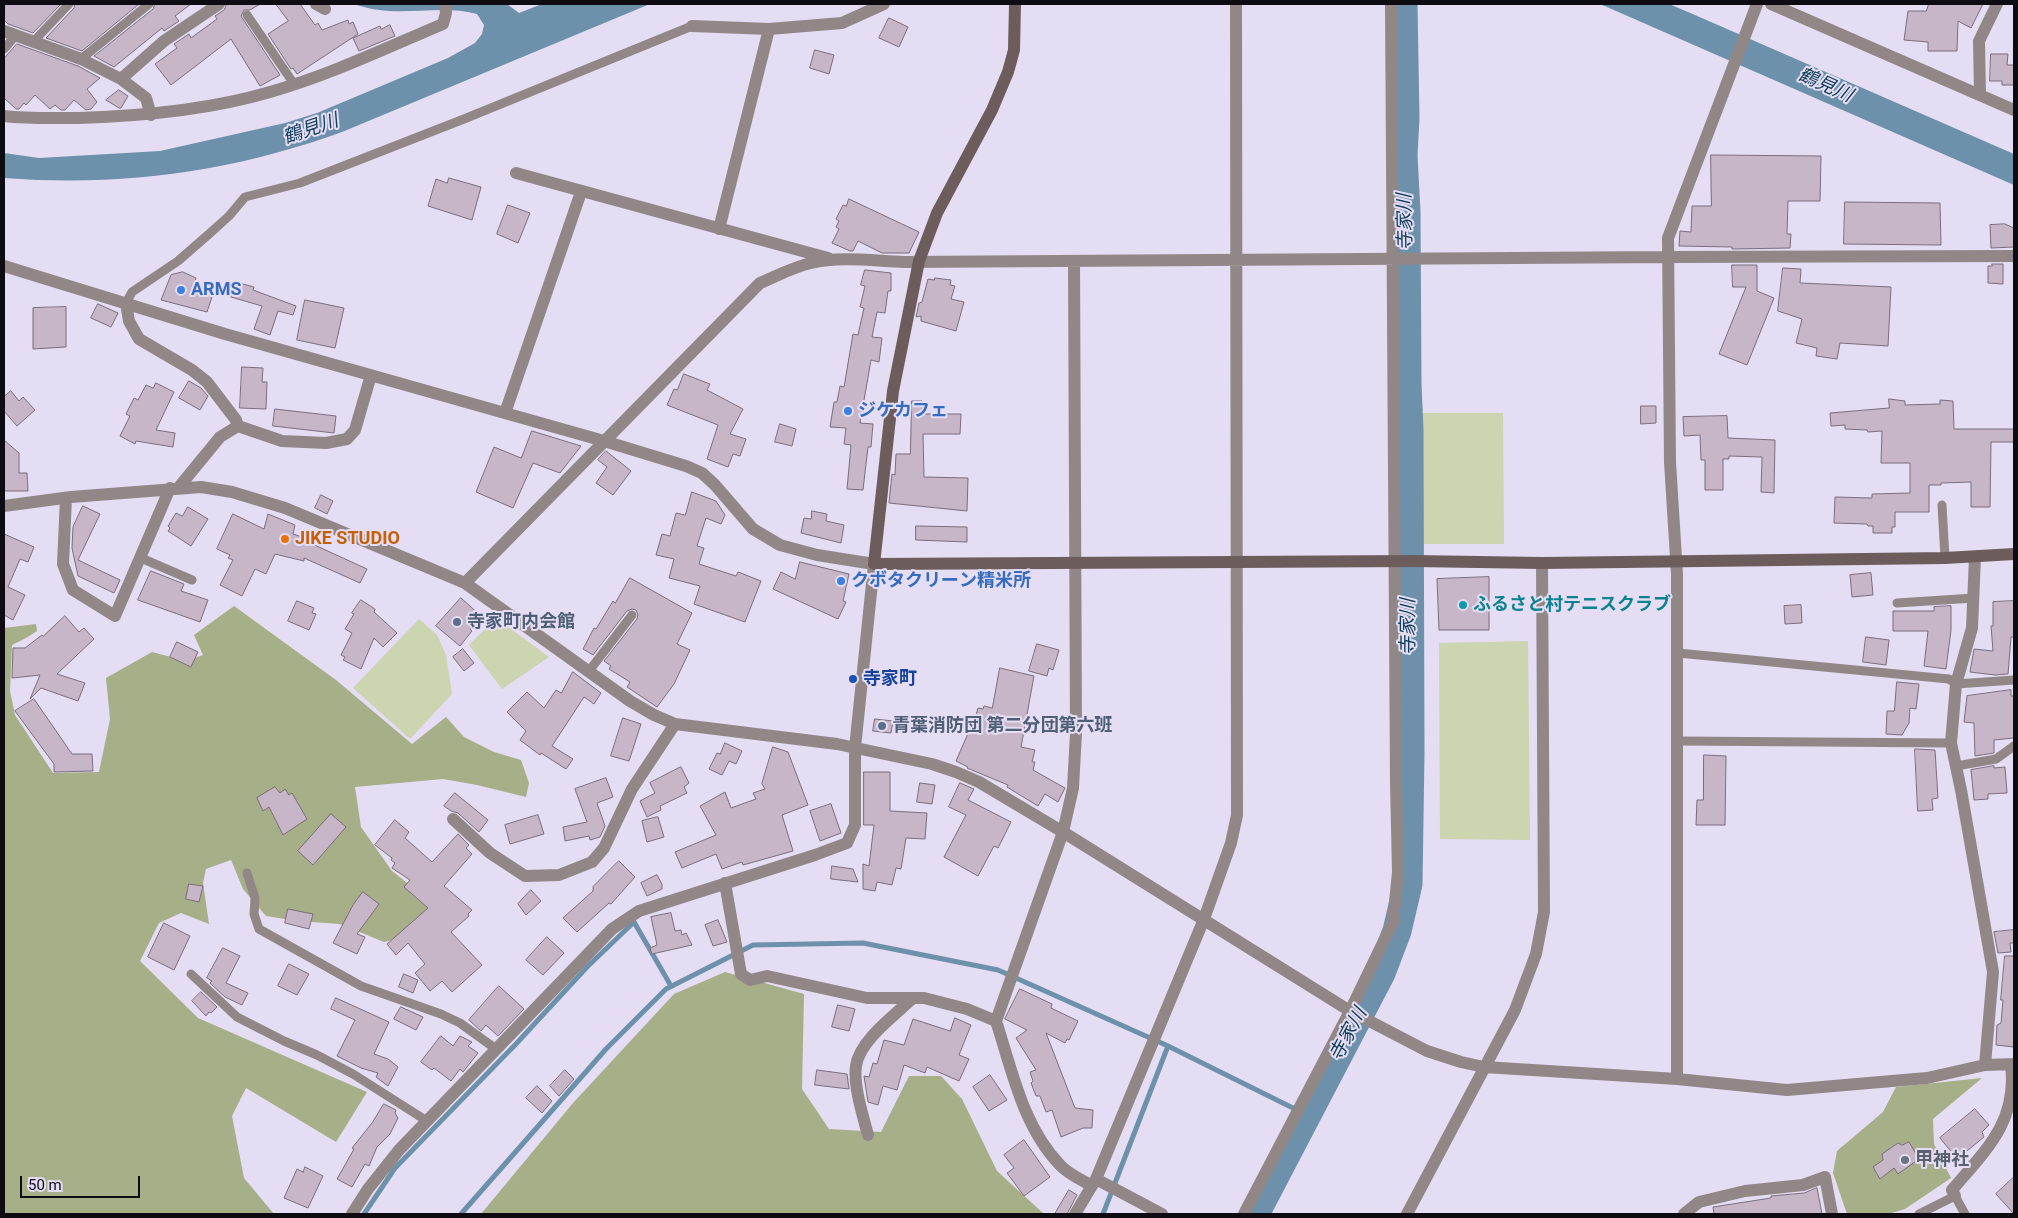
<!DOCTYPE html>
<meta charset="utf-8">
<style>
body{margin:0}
#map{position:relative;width:2018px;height:1218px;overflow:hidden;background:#e4ddf3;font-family:Roboto,sans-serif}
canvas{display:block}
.frame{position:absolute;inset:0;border:5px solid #0e0b13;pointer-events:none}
.scale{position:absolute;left:20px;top:1176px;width:120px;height:22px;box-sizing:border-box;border:2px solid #0e0b13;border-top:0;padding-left:6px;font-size:15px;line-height:18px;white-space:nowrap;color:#0e0b13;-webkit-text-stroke:4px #e4ddf3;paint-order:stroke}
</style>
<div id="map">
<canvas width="2018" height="1218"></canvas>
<div class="frame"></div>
<div class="scale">50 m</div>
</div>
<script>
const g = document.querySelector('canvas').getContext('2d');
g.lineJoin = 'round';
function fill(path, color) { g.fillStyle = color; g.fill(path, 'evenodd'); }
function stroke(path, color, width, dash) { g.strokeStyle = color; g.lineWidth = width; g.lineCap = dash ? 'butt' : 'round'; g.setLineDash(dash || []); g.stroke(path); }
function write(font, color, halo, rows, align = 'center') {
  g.font = font + ' Roboto,"Noto Sans JP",sans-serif'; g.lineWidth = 4; g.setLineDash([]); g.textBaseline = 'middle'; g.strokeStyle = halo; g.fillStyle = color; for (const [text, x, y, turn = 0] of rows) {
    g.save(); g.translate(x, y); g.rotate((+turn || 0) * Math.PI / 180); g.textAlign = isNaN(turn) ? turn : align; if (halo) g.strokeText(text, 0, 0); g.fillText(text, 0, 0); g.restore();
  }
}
fill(new Path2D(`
 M1421,413H1503L1504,544H1421Z
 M496,618L549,657L502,689L469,645Z
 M419,619L437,635L446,655L452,694L410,739L353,688Z
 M1528,641L1530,840L1440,839L1439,643Z`), '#ccd4b0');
fill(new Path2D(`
 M234,606L336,680L412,744L446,717L464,737L494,752L521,760L529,783L526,797L477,785L443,779L355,787L361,827L392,871L438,907L417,934L384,942L340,924L298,921L266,916L243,889L231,860L206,869L203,883L209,924L181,913L159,923L140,961L198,1018L367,1092L336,1142L246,1088L232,1116L244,1178L274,1214H4V628L36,624L37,631L26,638L12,645L10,691L15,715L53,773L99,772L110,719L106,678L152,652L186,661L203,655L194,635Z
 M725,972L804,994L802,1089L829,1129L881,1132L909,1076H941L962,1099L997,1171L1044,1214H481L573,1103L674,994Z
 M1982,1078L1933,1119L1934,1144L1951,1178L1905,1209L1888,1214H1847L1833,1173L1837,1151L1883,1112L1896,1087Z`), '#a6af87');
fill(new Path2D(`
 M354,4H507L519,13L542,4H650L342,132C231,172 122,187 4,178V153L39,158L160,151L285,123L317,113L448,58L475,43L482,34L484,25L477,14C435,3 398,20 354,4Z
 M1600,4H1669L1688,12L2014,154V185Z`), '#6e91ab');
stroke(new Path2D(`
 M364,1214L395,1168L515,1045L587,967L634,922L671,986
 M461,1214L606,1049L666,989L753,945L863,943L998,970L1168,1046L1307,1115
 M1103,1214L1168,1046`), '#6e91ab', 5);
stroke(new Path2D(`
 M1255,1214L1381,973L1397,931L1408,884L1410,752L1409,430L1407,384L1406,212L1403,155L1405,118L1403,4`), '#6e91ab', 29);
const building = new Path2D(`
 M4,4H61L33,33L8,24L4,20Z
 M75,4H139L82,51L46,38L74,8Z
 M155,4H191L175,16L179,21L164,31L162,28L114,67L94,56L153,9Z
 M227,4H260L250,10H244L241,16L280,75L260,86L231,39L171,85L155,64L177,48L174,44L189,34L191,38L217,19L215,16L224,10Z
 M276,4H300L315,25L318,23L322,30L348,20L349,24L353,22L358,34L297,74L293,68L291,69L268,34L288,21Z
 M1929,4H1983L1971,28L1958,21L1957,51H1928V42L1904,40L1908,11H1926Z
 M889,18L908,27L899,47L879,38Z
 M390,25L395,36L359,51L353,38L380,26L381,29Z
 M17,44L78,66L100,78L87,89L97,102L91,109L86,110L74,100L65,110H61L55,105L50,109L35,95L26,105L24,103L19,109H16L4,98V59Z
 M815,50L834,55L829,74L810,68Z
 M1991,54H2008L2007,65H2014V85H2002V81H1990Z
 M119,90L128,96L121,108H119L106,100Z
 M1711,155L1821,156L1820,201H1788L1787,234H1791L1790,248L1732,249V247L1679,246L1680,231L1691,232L1692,206H1711Z
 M449,178L481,187L472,220L428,206L436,179L447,183Z
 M849,199L919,232L909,253H882L858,241L853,251H850L832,243L839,229L836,227L839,221L836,219L843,205L846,206Z
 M1845,202L1940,203L1941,245L1844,244Z
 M508,205L530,213L518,243L497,234Z
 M2005,224L2014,228V247L1991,248L1990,225Z
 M1992,264H2003V284L1988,283V266H1992Z
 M1732,265H1757V291L1774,298L1747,365L1719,354L1746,287H1733Z
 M1783,268L1801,269L1800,283L1891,287L1888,346L1840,343L1837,359L1816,356L1817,348L1796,343L1802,319L1778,311Z
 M865,270L891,273V291H888L885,313L877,312L872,337L882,338L879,362L871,360L860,423L873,424L871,447H868L863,490L847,489L851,445L844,444L846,428L830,427L834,402H837L840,386L844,387L853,334L858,335L864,308L860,307L865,286L861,285Z
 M183,272L196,278L192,289L213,294L207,312L161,300L171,275Z
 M935,278L951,280L950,285L955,286L951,299L964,302L956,331L921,321V316L916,317L919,303L922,302L928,279L934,280Z
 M235,282L254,287L253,290L296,306L293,315L278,311L270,335L254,329L262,306L231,297Z
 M305,300L344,308L335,348L297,340Z
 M98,304L118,313L111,327L91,318Z
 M66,307V347L33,349V308Z
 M242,367L263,368L262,382H267L266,409L240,408Z
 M684,374L710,384L707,390L743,409L730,434L746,439L740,456L733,454L728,467L707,459L718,425L667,405L674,389L677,390Z
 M189,381L201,388L208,396L200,410L179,398Z
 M156,383L174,392L156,430L175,433L173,447L136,441L135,444L120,436L130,416L126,414L134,398L138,400L146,385L153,388Z
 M11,391L19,401L23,397L35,410L17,426L4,411V397Z
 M1889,399L1905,401V405L1940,404V400L1953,401L1954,429H2014V442H1991L1990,507H1971V482L1941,483V485H1929V512H1895V527H1892V533H1873V526H1868L1867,524L1834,523L1835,497L1872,498V494L1910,493V463H1881L1882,431L1868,432L1867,430L1845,429V425L1831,426L1830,413L1889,408Z
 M912,401H922V414H961L960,434H923L924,477L968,478L967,511L889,503L892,474L895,475L896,454H910Z
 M1641,406H1656V423L1641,424Z
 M275,409L336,416L334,433L273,426Z
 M1727,416L1728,438L1775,440L1774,493L1761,492L1762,457L1729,456V459H1723V490H1705V460H1701L1700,435L1684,436L1683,417Z
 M780,424L796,429L792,446L775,442Z
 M532,431L581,446L560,473L533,463L513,508L476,492L494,447L521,458Z
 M4,440L19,453V473H27L28,491H4Z
 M606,451L631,471L613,495L596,483L607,467L598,460Z
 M692,492L716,501L725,515L721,524L706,518L697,546L704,548L699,564L736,576L738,572L761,581L745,622L694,604L700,586L669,578L674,559L656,555L662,534L670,536L676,513L685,515Z
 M321,495L333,501L327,514L315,508Z
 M83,506L100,514L78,560L120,580L114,593L78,576L72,548L73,527Z
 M188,507L208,519L191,546L168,531L170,528L168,526L176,513L182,516Z
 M812,511L827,514L826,521L844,525L841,543L801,533L804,518L811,519Z
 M233,514L264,529L268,514L295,525L293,534L308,539V542L367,569L360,583L304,558V561L275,554L266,574L255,569L242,596L220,585L233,560L228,558L230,555L217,549Z
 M916,526L967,527V542L916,540Z
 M4,534L34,547L28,562L20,559L8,587L25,595L13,620L4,615Z
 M800,562L849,574L843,601L846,602L838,619L773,589L781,572L795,579Z
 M151,571L184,584L181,591L208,600L200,622L138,600Z
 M1871,573L1873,595L1852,597L1850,575Z
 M1489,577V630H1439L1437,579Z
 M630,578L692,613L677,644L690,650L674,684L657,707L627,687L630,682L609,669L611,666L604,661L637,619L638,615L636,610L632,609L627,611L593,655L583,649L594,628L596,629L613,601L615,603Z
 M461,598L481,616L470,629L472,631L460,646L436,626Z
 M361,600L375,609L374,612L397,633L383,647L374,638L361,669L343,660L345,657L341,655L352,633L345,629L354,614L352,613Z
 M297,601L314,608L312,613L316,614L309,630L288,621Z
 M2014,601V637H2011L2008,674L1995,675L1970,672L1974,649L1993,651L1991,626H1993V602Z
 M1801,605L1802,623L1785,624L1784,606Z
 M1951,606V630L1946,669L1924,666L1928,631H1893V611H1934V607Z
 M65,616L79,632L84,628L94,639L57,674L85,683L78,701L41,688L30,699L40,675L12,678L13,648H25L42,635L43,636Z
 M1866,637L1889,640L1886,665L1863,662Z
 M177,642L198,652L191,667L170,657Z
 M1037,644L1059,650L1053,670L1049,668L1047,676L1029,671Z
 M463,649L474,663L464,671L453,657Z
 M1000,668L1034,676L1021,747L1035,750L1032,762H1035L1033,770L1065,788L1058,802L1045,794L1038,806L1007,787L1008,785L967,768L968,767L956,761L976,715L978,708L983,709L984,706L992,708Z
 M573,672L601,693L594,704L584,697L552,746L573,759L566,769L541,753L540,755L520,740L526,731L507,712L527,692L544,708L556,690L561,693Z
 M1897,682L1919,684L1916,709L1910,708L1909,723L1902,735L1886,734L1887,711H1894Z
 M2011,690V696H2014V738L1994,740V753L1975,756L1974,723L1964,722L1967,696Z
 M34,699L72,754H92L93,771L54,772V764L15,711Z
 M623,718L641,724L629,761L611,756Z
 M875,719L893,721L891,733L873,731Z
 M725,743L742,751L736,764L729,761L722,775L709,769L717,753L720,754Z
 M773,747L788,752L808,805L782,815L793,851L743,865L742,862L722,869L716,854L682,868L675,852L716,835L700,806L725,792L731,808L756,799L753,793L765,789L762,784Z
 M1915,749L1935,750L1938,798L1932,799L1933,810L1918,811Z
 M1704,755L1726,756L1725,825H1696L1697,800H1703Z
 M1994,766V768L2005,767L2007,793L1988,794V799L1974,800L1971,770Z
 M681,767L689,783L684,787L687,793L660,806L661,810L647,817L640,801L655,793L650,783Z
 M864,772H890V811L927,813L925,839L906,838L901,869L896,868L892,885L877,882L875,891L863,889V864L869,866L874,825H864Z
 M606,778L613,797L597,803L605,826L600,837L590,840L589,836L565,841L563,827L587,822L575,789Z
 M920,783L935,785L932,804L917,802Z
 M960,783L974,789L968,800L1011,822L998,848L994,846L978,876L944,857L966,815L949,807Z
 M275,787L280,793L285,789L289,795L292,793L307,819L283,835L269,807L263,811L257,798Z
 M455,793L488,820L479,832L458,813L451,811L444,806Z
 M831,804L841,833L820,841L810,811Z
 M331,814L346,827L313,865L298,851Z
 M538,815L544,834L510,844L505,825Z
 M658,817L664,837L647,842L642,821Z
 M395,820L409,832L405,838L432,862L458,834L469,845L466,848L472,854L444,886L472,910L468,914L469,916L451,932L482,965L452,992L442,981L430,991L415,973L425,964L408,943L396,955L387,944L428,908L404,887L410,880L392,868L395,863L391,860L392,858L375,845Z
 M619,861L635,877L611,904L609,903L577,932L563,918L593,891V887Z
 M832,866L853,869L858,882L831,879Z
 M657,875L662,884V889L647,896L641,883Z
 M189,884L203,886L199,902L186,899Z
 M531,890L541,901L526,915L518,904Z
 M363,892L379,904L357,934L365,937L357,954L333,943L353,905Z
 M288,909L313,914L309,929L285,923Z
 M671,913L675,931L681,930L682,935L686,933L692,945L652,954L650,948L657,945L651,917Z
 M718,920L727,942L713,946L705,925Z
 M164,923L190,936L174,970L148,957Z
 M2014,930V943H2010L2011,952L1998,953L1994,932Z
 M547,937L564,953L543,975L526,960Z
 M223,948L240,956L226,983L248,993L242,1005L225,997L210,983L212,981L207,978Z
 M2005,956H2014V1047L1996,1045L1997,1025L2001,1023L2003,1000H2001Z
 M289,964L309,974L297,995L278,986Z
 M404,974L418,980L413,993L399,987Z
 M499,986L524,1009L498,1036L486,1025L481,1031L469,1020Z
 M1020,989L1052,1004L1051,1008L1078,1021L1069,1040L1067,1039L1065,1043L1046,1033L1075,1108L1093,1110L1092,1128H1083L1061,1137L1052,1110L1046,1112L1040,1096H1036L1031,1083L1033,1081L1030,1072L1036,1070L1016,1038L1027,1030L1005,1019Z
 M201,992L217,1007L211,1013L209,1012L206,1016L192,1001Z
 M336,998L389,1022L374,1054L388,1059L398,1067L388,1086L376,1077L378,1073L361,1068L337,1056L355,1020L331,1009Z
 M838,1005L855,1009L849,1031L832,1027Z
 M401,1007L423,1017L416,1030L394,1019Z
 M955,1018L971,1025L959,1055L969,1059L959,1081L927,1067L925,1073L904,1065L897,1090L883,1086L878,1105L868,1102L864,1076L869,1077L873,1063L877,1064L884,1040L904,1045L913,1019L950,1031Z
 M441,1036L453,1046L460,1036L472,1042L468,1046L478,1053L463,1072L460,1069L451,1081L434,1068L432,1070L421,1062Z
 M565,1070L574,1079L559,1096L550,1086Z
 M817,1070L847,1074L849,1089L815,1085Z
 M990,1075L1007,1100L989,1111L973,1087Z
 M537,1086L552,1101L542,1113L526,1098Z
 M384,1104L396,1110L395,1113L398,1118L390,1134L377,1147L369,1166L365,1164L352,1187L337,1179L354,1149L352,1148L372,1123Z
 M1975,1109L1989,1125L1982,1132L1984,1137L1957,1159L1940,1138Z
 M1024,1140L1050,1177L1024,1196L1007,1173L1014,1168L1004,1155Z
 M1909,1142L1919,1159L1898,1174L1894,1168L1880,1179L1873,1167L1883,1160L1882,1154L1898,1143L1902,1145Z
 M305,1167L323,1176L308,1208L284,1198L297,1169L303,1172Z
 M2014,1177V1214L1996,1194Z
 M1817,1188L1822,1214H1714L1713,1207L1771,1198V1196L1804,1193Z
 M1069,1190L1077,1195L1067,1214H1055Z`);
fill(building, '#c6b6c8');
stroke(building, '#7b6d7d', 1);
stroke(new Path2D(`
 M247,15L294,84
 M34,41L69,4
 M4,49L15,36
 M81,59L149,4
 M126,303L132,292L178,261L209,234L229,216L245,197L300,183L464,119L692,26
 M1942,505L1945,558
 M141,558L192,580
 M1897,603L1974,598
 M1678,653L1949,679L1956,684L2014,680
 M589,671L632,615
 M1678,741L1951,743
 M1956,766L1996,759L2014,746
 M247,873L255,898L254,914L259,929L361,986L441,1014L460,1023L496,1049
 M191,974L237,1017L284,1041L317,1055L353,1074L427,1121
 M1919,1214L1955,1196L1965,1214`), '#928787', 9);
stroke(new Path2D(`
 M316,4L325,9
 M1771,4L2014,110
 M692,26L769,29L842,23L884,4
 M4,31L81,59L121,79L146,98L151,115
 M121,79L164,41L219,4
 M1980,95L1979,41L1997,4
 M4,116C29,119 54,118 79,118C143,116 209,110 270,92C330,75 386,48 443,24L446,13L445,4
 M516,173L828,258
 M719,229L769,29
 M4,266L225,334L604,441L686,466L702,473L715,485L753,529L780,545L817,555L874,564L855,748V825L847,843L815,855L639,911L612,929L399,1150L368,1189L352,1214
 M126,303L129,321L139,339L192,370L207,382L236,420L238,426L220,437L179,487
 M505,413L581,192
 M238,426L282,441L326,443L347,439L355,430L371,375
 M66,498L63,564L73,590L115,616L170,488
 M4,506L71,497L201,487L232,492L285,508L465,583L630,701L654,715L675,724L837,744L932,764L956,772L979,782L1063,832L1350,1011L1427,1051L1461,1062L1484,1067L1677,1079L1787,1090L1927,1078L1985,1065L2014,1064
 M1975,557L1972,628L1956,684L1951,743L1961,790L1993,972L1985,1065
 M465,583L760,283C777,276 793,267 811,263C840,256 874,261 904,262L1667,257L2014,256
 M453,819L490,853L525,876L559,875L592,862L604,848L632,789L675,724
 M725,883L741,974L750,980L767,976L867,998H924L967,1009L996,1021C1012,1070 1023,1127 1060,1165C1068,1174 1082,1180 1092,1186
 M996,1021L1063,832L1073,788L1076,733L1074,261
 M1677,1079V574L1670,462L1668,238L1757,4
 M868,1135C863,1116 853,1085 856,1066C859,1041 895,1015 913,998
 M1096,1179L1162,1214
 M1955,1196L1952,1190C1986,1150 2018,1121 2011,1065
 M1075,1214L1096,1179L1204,919L1231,843L1237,815L1236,4
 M1244,1214L1350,1011L1393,922L1398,872L1396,782L1391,4
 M1407,1214L1515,1010L1536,954L1544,912L1542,563
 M1684,1214L1699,1202L1745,1191L1803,1185L1825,1177L1832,1214`), '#928787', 12);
stroke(new Path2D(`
 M1015,4L1014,50L1008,72L992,110L937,213L919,261L893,391L874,564L1414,561L1542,563L1945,558L2014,554`), '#6d5c5c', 12);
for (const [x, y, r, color] of [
 [181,290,5,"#3f7fe0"],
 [848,411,5,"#3f7fe0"],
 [285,539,5,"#e8710a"],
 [841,581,5,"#3f7fe0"],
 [1463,605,5,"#0f9aa8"],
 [457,622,5,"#5c6f8a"],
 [853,679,5,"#1a4fb4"],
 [882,726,5,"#5c6f8a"],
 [1905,1160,5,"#6b7280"]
]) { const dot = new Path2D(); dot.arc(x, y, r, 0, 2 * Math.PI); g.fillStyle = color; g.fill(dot); stroke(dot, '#e4ddf3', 2); }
write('bold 18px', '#366cbe', '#e4ddf3', [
 ["ARMS",191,290],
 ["ジケカフェ",858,411],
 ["クボタクリーン精米所",851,581]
], 'left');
write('bold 18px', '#c56008', '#e4ddf3', [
 ["JIKE STUDIO",295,539]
], 'left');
write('bold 18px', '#0d838f', '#e4ddf3', [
 ["ふるさと村テニスクラブ",1473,605]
], 'left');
write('bold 18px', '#4e5e75', '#e4ddf3', [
 ["寺家町内会館",467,622],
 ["青葉消防団 第二分団第六班",892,726]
], 'left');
write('bold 18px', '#164399', '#e4ddf3', [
 ["寺家町",863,679]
], 'left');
write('bold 18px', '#5b616d', '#e4ddf3', [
 ["甲神社",1915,1160]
], 'left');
write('italic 19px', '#14415d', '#e4ddf3', [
 ["鶴見川",1825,86,24],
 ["鶴見川",311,130,-19],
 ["寺家川",1406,222,-91],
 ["寺家川",1409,627,-90],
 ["寺家川",1349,1035,-62]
]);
</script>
